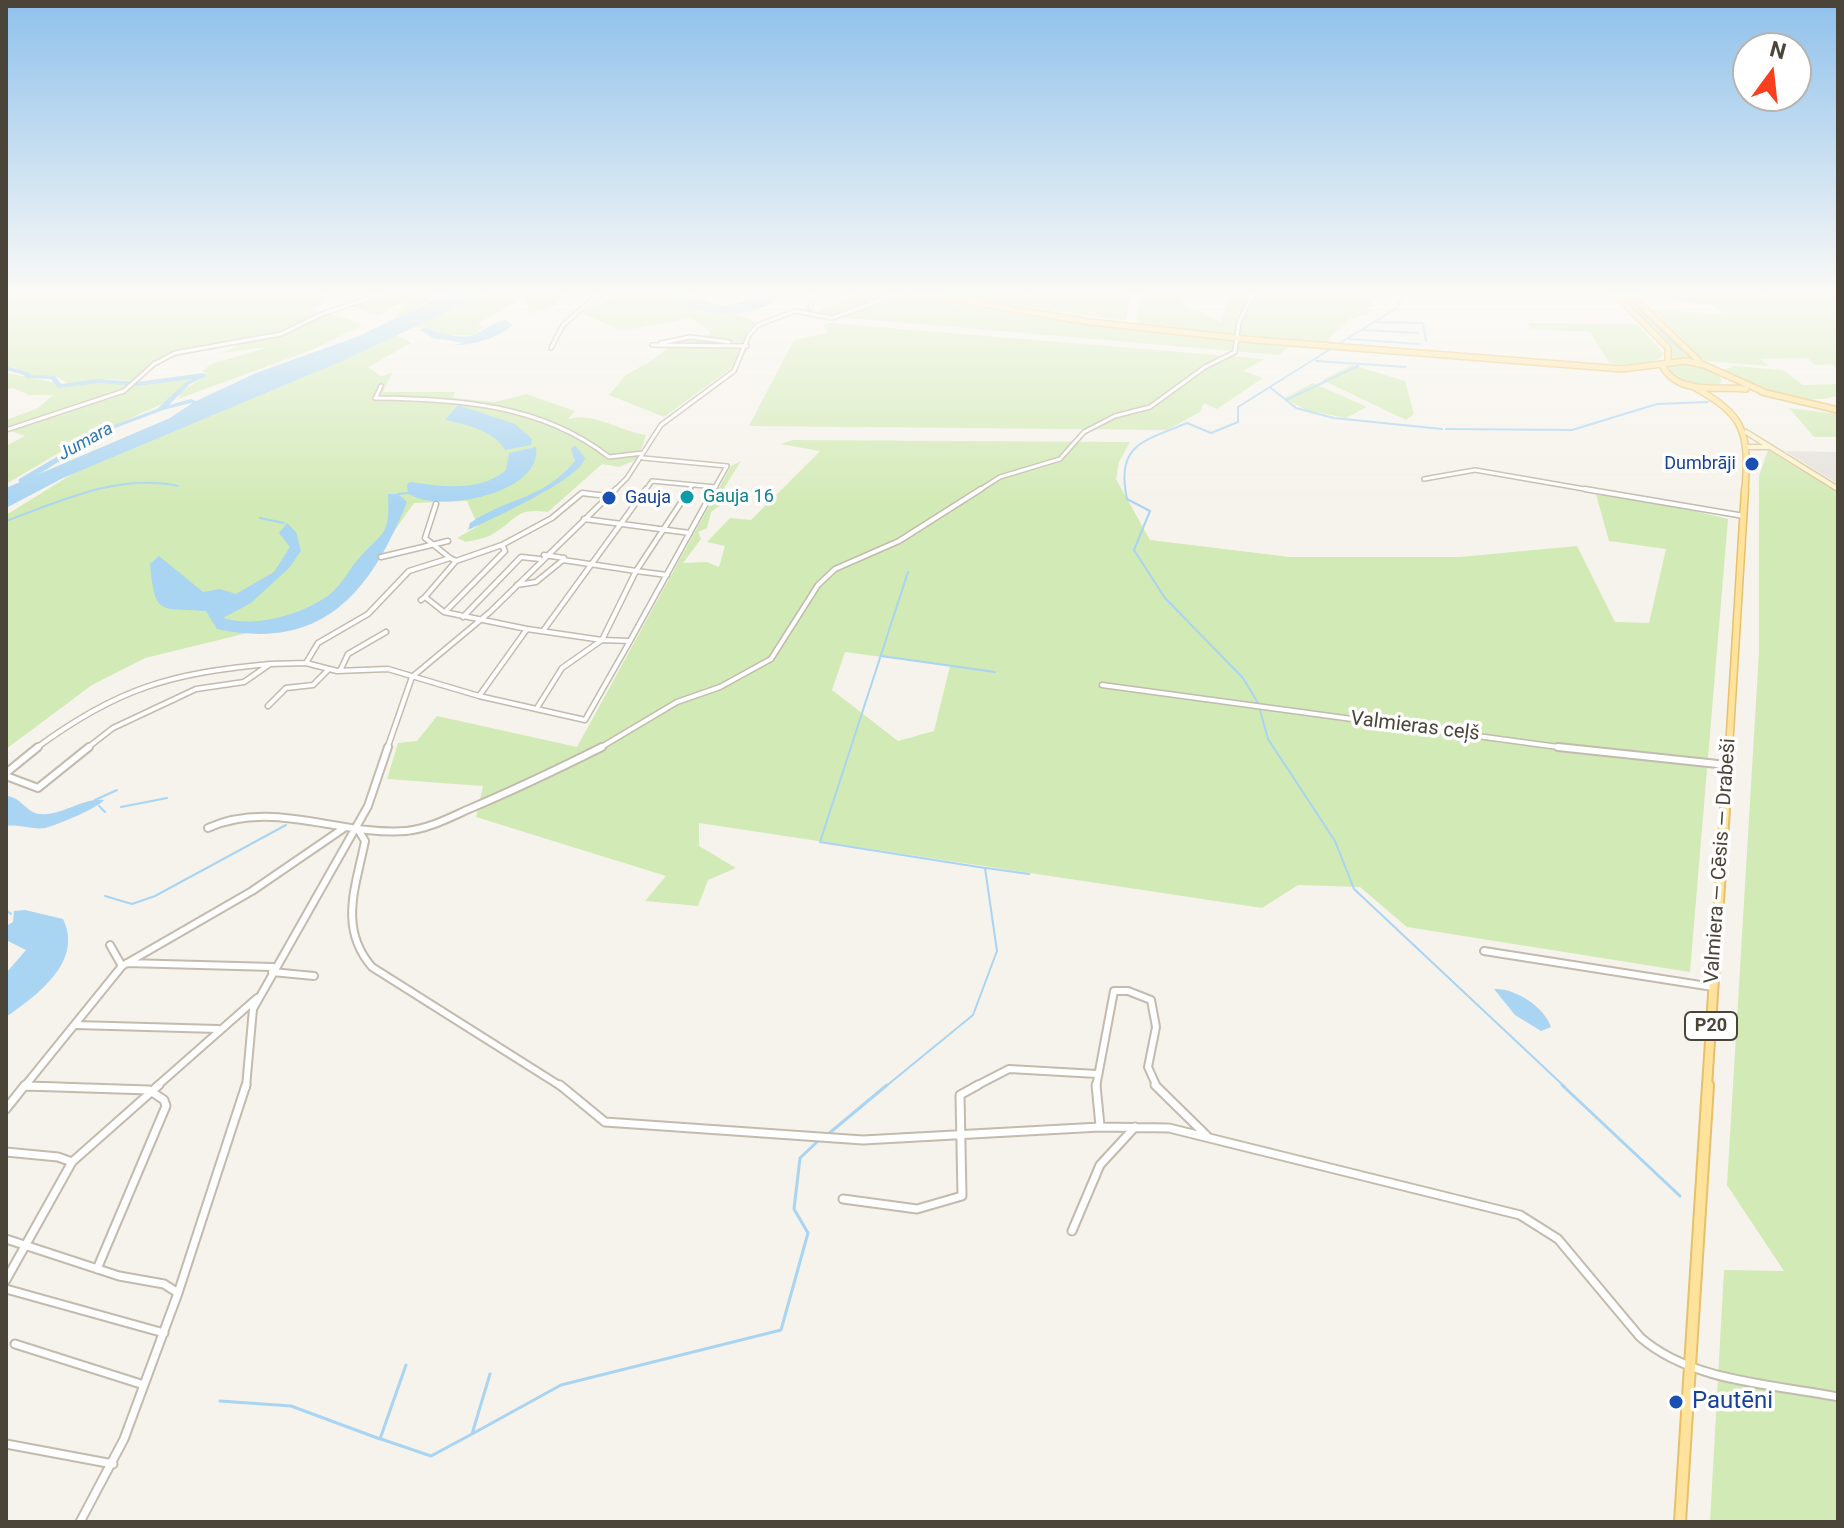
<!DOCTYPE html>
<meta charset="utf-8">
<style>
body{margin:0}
#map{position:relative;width:1844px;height:1528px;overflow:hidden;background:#f6f3ec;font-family:Roboto,sans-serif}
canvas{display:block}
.frame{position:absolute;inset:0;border:8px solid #4b4439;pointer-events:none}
.north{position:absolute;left:1732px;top:32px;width:80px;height:80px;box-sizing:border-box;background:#fff;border:2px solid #b7b4b0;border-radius:50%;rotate:15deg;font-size:22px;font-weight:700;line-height:32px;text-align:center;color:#4b4439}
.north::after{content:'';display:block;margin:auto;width:28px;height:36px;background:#fc3f1d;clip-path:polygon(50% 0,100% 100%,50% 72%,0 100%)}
</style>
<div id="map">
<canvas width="1844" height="1528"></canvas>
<div class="frame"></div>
<div class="north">N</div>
</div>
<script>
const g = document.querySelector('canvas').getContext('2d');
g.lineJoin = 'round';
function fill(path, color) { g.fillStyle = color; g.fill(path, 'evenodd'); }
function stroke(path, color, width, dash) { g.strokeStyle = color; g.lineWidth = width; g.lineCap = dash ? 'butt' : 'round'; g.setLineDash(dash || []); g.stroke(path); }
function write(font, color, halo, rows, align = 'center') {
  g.font = font + ' Roboto,sans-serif'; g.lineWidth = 7; g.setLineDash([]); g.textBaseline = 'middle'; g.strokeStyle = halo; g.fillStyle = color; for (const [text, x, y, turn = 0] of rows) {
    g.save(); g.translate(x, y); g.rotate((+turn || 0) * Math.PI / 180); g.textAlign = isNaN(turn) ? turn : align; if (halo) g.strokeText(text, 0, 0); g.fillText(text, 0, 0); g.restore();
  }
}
fill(new Path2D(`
 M1785,451L1838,452V484Z`), '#e6e2dd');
fill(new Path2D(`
 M6,292H329L322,305L312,309L320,314C304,322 287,332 269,336C217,346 172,341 132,381L108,379L69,384L55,376H25L15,368L6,366Z
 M383,292H437L428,301L394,320L406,303H399L379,316L347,305Z
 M490,292H568L553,306L530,314L525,297L482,321L477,327L486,325L473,335H442L437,333L439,331L413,327Z
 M686,292L757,323L748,330L734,366L664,417L609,395L626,375L654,359L683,335H709V331L691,318L621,331L582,313L597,302L602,304L623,293Z
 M858,292H895L988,310L1288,347L1279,355L824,316L817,310L836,305Z
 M931,292H1131L1126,321Z
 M1140,292H1186L1182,304L1221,322L1230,292H1381L1371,303L1375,306L1363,309H1369V314L1355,317L1362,319L1350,318L1328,339L1330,343L1143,326L1137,320Z
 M1615,292H1625L1697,362L1671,359V349Z
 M1630,292H1752L1769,297L1771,292L1838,294V369L1833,364L1815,365L1808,358L1761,359L1768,366L1705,361L1652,310L1723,314L1714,305L1675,301L1670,294Z
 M327,313L360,323L361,326L314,349L178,399L181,394L175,396L208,374L202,371L211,364L269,347L220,353L239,346L224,345L163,360L191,348L284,334Z
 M830,323L1265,359L1243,371L1263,378L1217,409L1204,403L1200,412L1167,430L749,426L794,340L827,333L824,325Z
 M1527,323L1637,324L1664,354C1650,370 1628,365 1609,363L1590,332L1532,329Z
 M396,335L411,343L368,367L381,376L392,373L383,392H455L453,398L495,402L526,394L575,411L568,419C596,412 619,431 646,435L638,459L619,467L602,464L548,512C513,507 517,521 491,535C484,539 473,540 466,542L457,538L478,526L467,501L414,503L360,579L305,619L145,658L92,685L6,749V515L82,468Z
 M1674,362C1691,364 1717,364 1722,382C1705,392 1677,384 1665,368Z
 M1352,365L1405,381L1414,414L1406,420L1322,380Z
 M1734,366L1783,370L1803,385L1838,384V395C1810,409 1747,386 1723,370Z
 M6,373L67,385L102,380L130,383L120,391L6,428V420L38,408L53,395H29L13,388L6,389Z
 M204,373L166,402L74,444L6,484V446L25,436L8,430L125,392L134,383Z
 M1313,383L1367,407L1346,418L1306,410L1284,398Z
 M1789,408L1838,414V437H1814Z
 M793,440L1130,442L1119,462L1116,479L1150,540L1290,557H1460L1577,546L1615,622L1649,623L1666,549L1609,541L1594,487L1728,519L1690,972L1407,927L1360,887L1298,885L1262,908L699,823V846L736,868L708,880L698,906L645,901L666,876L476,817L483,786L387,779L398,743L417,741L437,716L577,747L731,466L741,461L720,495L722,504L711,512L707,528L698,532L701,539L683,563L707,562L719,567L725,546L707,542L730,518L751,520L820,451L780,444ZM845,652L950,666L934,731L898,741L832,690Z
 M1768,450L1838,493V1522H1710L1724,1270L1784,1271L1727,1185L1759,652V476Z`), '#d2eab5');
fill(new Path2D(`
 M450,292H489L342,361L63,478L6,508V488L170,418L194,402L256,373L359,336Z
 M768,292H783C766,319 702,319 679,300L684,297L724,306L765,296Z
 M506,320L513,325C493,341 474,344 449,346L464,343L433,338L420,330L425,328C439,333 455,338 470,336C480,334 490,323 506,320Z
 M458,405L515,424L532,439L531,445L505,450C495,431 465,424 445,420Z
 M575,445L585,458C582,478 490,520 468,530L470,523C510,496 541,501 575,461L571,449Z
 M536,447C543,495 434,514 408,493L407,484L411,482C442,487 481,492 506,470L509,453Z
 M388,494H398L407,502C371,591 324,652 217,629L206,611C159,608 155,616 150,564L159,556L203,592L220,589L236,594L274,572L290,547L279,533L287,523L296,532L301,551L289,568L251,603L223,618C254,628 302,615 329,595C342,585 349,569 360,557C385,530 390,535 388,494Z
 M6,796C22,797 26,813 40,814C63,816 81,798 104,800C98,808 57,825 45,828C34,830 19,824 6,826Z
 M25,910L63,919C84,962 36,996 6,1017V973L26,950L6,940V926L13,922L14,911Z
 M1494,989C1516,988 1544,1007 1551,1027L1541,1031L1515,1015Z`), '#a9d4f2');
stroke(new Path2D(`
 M1623,292L1634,302
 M1019,295L1039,292
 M991,299L993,292
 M1635,304L1681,350
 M1375,322L1423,323L1426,341
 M1364,330L1418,333
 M1349,339L1419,344
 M1340,343L1397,308L1403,292
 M1329,350L1238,407V422L1211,433L1187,423C1144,441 1115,444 1127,499L1150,511L1134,550L1165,598L1243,678L1258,703L1268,739L1335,841L1354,889L1565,1087
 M1316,361L1406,367
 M1271,388L1296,408L1334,418L1442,429
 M1286,400L1358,366
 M1446,429L1572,430L1657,404L1708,402
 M398,494L408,493
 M260,518L284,523
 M6,521C61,501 119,473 178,486
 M881,656L995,672
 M95,800L117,790
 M99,806L105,812
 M121,807L167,798
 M986,868L1029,874
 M105,896L132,904L155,896L286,825
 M6,910L11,914
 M885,1087L973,1015L997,951L985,868L820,842L908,572`), '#a9d4f2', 2);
stroke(new Path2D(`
 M1562,1085L1680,1196
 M827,1135L887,1085
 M220,1401L291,1406L380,1439L406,1365
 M472,1434L561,1385L781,1330L808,1233L794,1209L800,1158L818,1141
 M381,1439L431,1456L472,1434L490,1374`), '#a9d4f2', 3);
fill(new Path2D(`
 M6,366L30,373L31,375L55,376L61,384L99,379L137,382L204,373L207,375L206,376L190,384L169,405L191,399L208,406L205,408L191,403L163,410L110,430L26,482L31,487L27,489C24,488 17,483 19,479L106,428L157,409L186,382L192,379L137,386L99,383L59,388L57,387L51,379L25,378L24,375L6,370Z`), '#a9d4f2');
const streetFar3 = new Path2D(`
 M810,308L815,295
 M661,343L690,337L729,342
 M652,345L747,346
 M551,348L563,325L601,292
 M376,397L381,386
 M375,398C458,399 541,404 609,457L643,453
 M6,430L124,391L154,364L175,353L281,334L322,314L387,292
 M643,458L727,466L713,491
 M1424,479L1475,470L1596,491
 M614,491L627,478L661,425L734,371L749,335L758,325L795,311L832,318L903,292
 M645,491L652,481L716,487
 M688,491L692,485
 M978,491L1000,477L1060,459L1084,432L1115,416L1150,407L1205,367L1235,352L1239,322L1254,292`);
const streetFar2 = new Path2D(`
 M1585,489L1744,516
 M436,504L425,538L450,558
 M584,519L690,533
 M502,545L552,518L582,493L607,496
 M544,555L564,558
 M381,557L448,541
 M667,575L636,571L690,489
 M421,600L425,597L444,612L527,629L479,696
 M445,612L505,551L502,545L456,561
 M463,617L521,557L540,559
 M527,629L602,640L562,668L537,708
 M543,631L646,489
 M630,641L714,489
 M306,663L318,643L368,614L409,571L450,558L456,561L425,597
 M270,664L306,663L337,671L388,669L479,696L585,720L630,641L602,640L636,571L563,560L536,582L517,585
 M340,671L348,654L386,632
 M1102,685L1573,749
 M268,706L286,688L313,685L328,670
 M35,749C117,688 171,673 270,664L244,682L196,689L113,728L86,749
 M387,749L412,677L490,612L616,489
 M598,749L677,702L720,687L771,659L818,585L835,569L899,541L981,489`);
const streetFar1 = new Path2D(`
 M1558,747L1727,765
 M6,773L38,747
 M6,776L38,788L89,747
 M208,828C271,799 340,836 406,831C428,829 449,818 469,809C514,790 558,769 602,747
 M359,831L365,841C356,886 338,928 372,967L562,1087
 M110,945L122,966
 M1484,951L1713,987
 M127,963L273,967
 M272,972L314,976
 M76,1025L218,1029
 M26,1086L66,1087
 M24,1087L122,966L252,891L344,828
 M156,1087L257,998
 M246,1087L253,1009L368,806L388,747
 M974,1087L1009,1069L1097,1074
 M1096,1087L1114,991H1128L1151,1000L1156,1027L1148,1067L1157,1087`);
const street = new Path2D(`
 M560,1085L605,1122L863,1140L1100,1127L1169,1128L1520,1215L1558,1239L1640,1337C1691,1382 1773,1384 1838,1397
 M1096,1085L1100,1126
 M1155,1085L1207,1136
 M26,1086L149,1090L164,1100L166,1106L97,1269
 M6,1109L25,1085
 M6,1152L58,1157L72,1162
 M843,1199L917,1209L962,1196L960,1095L978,1085
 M1072,1231L1100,1165L1135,1127
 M6,1239L119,1276L164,1284L178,1293
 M6,1280L72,1162L159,1085
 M6,1289L164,1333
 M15,1344L144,1385
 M6,1444L113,1464
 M80,1522L124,1439L178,1293L246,1085`);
const secondary = new Path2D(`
 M1746,432L1838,489
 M1748,447H1769`);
const primaryFar3 = new Path2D(`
 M911,292L1090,322L1255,340L1622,369L1686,361L1704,365L1764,392
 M1613,292L1668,348V362
 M1627,292L1699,361
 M1662,365C1677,396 1718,386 1746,389
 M1690,385C1746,415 1749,431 1745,491
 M1762,392L1838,410`);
const primaryFar2 = new Path2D(`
 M1729,749L1745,489`);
const primaryFar1 = new Path2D(`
 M1707,1087L1729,747`);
const primary = new Path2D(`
 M1680,1522L1708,1085`);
stroke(streetFar3, '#c2bbae', 6);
stroke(streetFar2, '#c2bbae', 7);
stroke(streetFar1, '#c2bbae', 10);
stroke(street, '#c2bbae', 11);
stroke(secondary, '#d6c79b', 7);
stroke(primaryFar3, '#e6c16a', 8);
stroke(primaryFar2, '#e6c16a', 9);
stroke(primaryFar1, '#e6c16a', 12);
stroke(primary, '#e6c16a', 14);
stroke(streetFar3, '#fff', 3);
stroke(streetFar2, '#fff', 4);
stroke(streetFar1, '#fff', 6);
stroke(street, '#fff', 7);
stroke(secondary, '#fff3cd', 4);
stroke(primaryFar3, '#ffe39c', 5);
stroke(primaryFar2, '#ffe39c', 6);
stroke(primaryFar1, '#ffe39c', 8);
stroke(primary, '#ffe39c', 10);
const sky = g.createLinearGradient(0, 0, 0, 506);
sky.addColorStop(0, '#8fc1ec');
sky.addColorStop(0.58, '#fbfaf6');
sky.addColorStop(1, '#fbfaf600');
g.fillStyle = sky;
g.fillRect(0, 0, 1844, 506);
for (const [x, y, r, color] of [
 [1752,464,8,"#1a4fb4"],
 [687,497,8,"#0f9aa8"],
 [609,498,8,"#1a4fb4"],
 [1676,1402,8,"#1a4fb4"]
]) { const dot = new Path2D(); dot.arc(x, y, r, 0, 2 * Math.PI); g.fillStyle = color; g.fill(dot); stroke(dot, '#fff', 3); }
write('italic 18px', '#2e7ab2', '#fff', [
 ["Jumara",86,442,-29]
]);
write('18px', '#164399', '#fff', [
 ["Dumbrāji",1736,464],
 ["Gauja",625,498,"left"]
], 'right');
write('18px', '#0d838f', '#fff', [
 ["Gauja 16",703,497]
], 'left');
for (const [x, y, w] of [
 [1711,1026,52]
]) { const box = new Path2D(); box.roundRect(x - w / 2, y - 14, w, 28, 6); g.fillStyle = '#fff'; g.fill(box); stroke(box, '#4b4439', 2); }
write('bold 18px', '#4b4439', null, [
 ["P20",1711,1026]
]);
write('20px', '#4b4439', '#fff', [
 ["Valmieras ceļš",1415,727,7],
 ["Valmiera — Cēsis — Drabeši",1721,861,-86]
]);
write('24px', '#164399', '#fff', [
 ["Pautēni",1692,1402]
], 'left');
</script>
